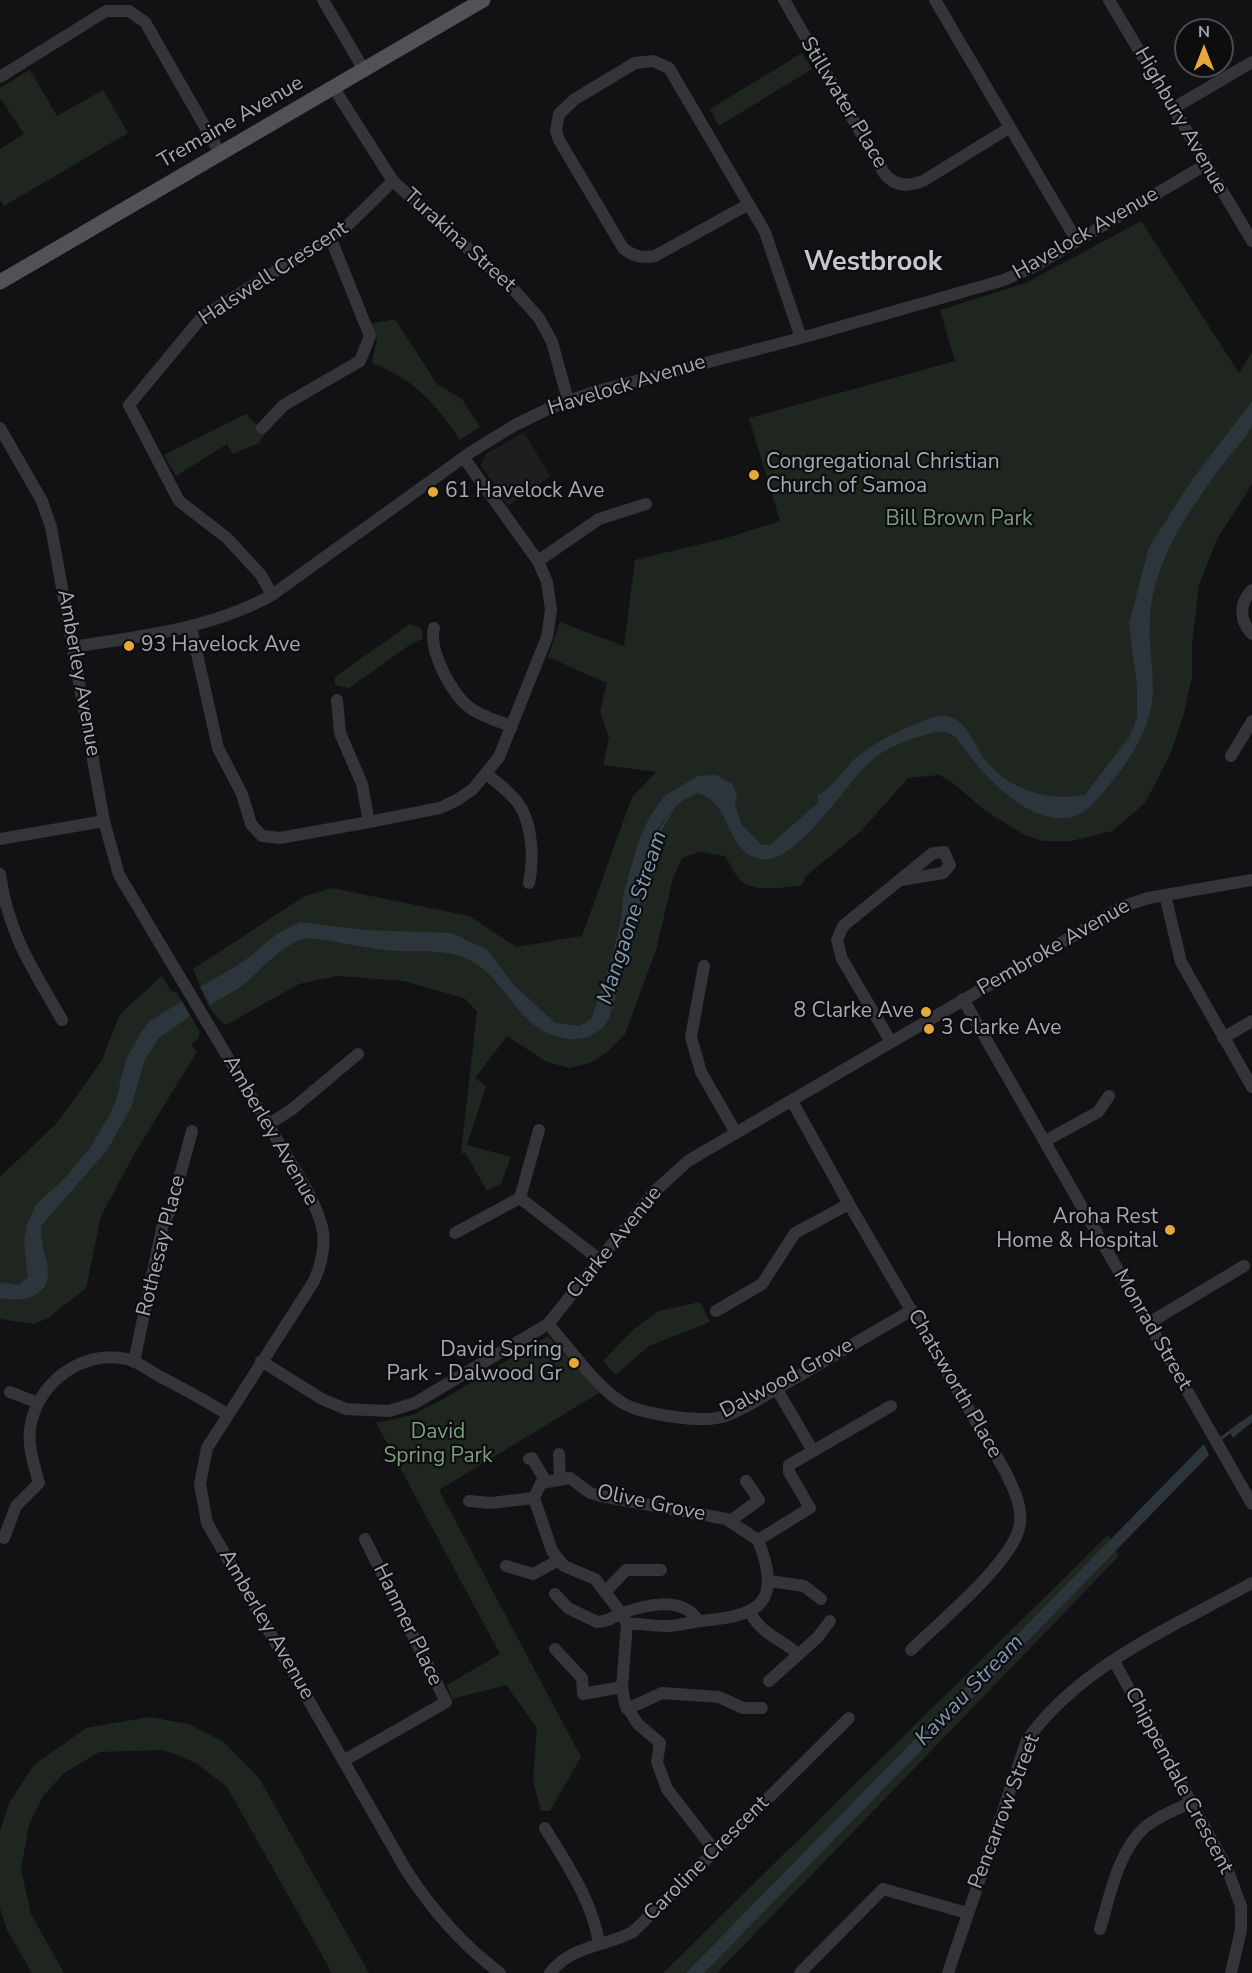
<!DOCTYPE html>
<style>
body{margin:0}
#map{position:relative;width:1252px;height:1973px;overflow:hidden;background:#121214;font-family:"Nunito Sans",sans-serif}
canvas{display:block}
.north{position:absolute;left:1174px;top:18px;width:60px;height:60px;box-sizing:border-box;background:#0d0d0f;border:2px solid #4a4b51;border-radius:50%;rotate:0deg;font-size:16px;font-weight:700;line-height:24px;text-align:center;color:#a5a9b3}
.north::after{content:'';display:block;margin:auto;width:21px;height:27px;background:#e6a838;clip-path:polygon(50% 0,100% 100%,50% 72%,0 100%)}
</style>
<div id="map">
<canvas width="1252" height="1973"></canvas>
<div class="north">N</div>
</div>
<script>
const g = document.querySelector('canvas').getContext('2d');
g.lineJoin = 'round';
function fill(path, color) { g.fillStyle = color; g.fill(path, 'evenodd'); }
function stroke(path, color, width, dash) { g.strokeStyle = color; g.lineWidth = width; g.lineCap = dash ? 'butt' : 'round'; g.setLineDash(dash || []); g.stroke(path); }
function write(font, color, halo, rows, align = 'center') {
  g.font = font + ' "Nunito Sans",sans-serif'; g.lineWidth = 4.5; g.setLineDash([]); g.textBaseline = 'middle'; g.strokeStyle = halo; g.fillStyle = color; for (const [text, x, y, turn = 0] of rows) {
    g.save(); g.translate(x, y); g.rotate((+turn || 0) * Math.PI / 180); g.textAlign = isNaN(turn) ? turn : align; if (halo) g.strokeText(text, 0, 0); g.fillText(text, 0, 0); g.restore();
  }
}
fill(new Path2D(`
 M524,432L550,476L508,506L481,465L486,454Z`), '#1e1e21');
fill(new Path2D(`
 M802,53L812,69L719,126L710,109Z
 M30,70L57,116L103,90L128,133L4,206L0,200V149L24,134L0,98V88Z
 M1141,221L1239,373L1252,352V484L1217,539L1199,585L1192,645V677L1184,713L1170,755L1145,803L1112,831L1071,841H1042L1023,834L987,812L949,780L939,775L908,778L861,831L806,876L802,885C785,887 756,893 741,881C735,875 730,864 725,856L699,852L682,858L673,878L656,950L625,1034L606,1053L590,1063L570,1068L547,1062L507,1036L475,1078L486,1086L467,1145L511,1157L501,1184L487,1191L465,1152L461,1154L477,1011L464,998L404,981L337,976L299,984L226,1025C208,1015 201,985 193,969L305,896L332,888L469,916L516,947L582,936L632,797L656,772L603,765L609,737L600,712L607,683L548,657L560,622L624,646L635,560L726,538L780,521L749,418L955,361L940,310L1026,283Z
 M395,319L437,384L462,399L480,427L460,440C434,402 415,380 372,363L377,339L370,324Z
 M246,414L265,434L259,443L233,454L227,444L176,476L164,455Z
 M410,624L421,628L423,639L414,642L349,688L335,685V677Z
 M162,976L171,991L177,993L200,1032L198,1039L191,1045L197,1052L136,1151L101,1216L86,1288L48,1318L34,1324L0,1319V1177L55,1125L89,1079L102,1060L120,1014Z
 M700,1302L710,1322L649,1346L616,1375L603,1361L634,1329L658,1311Z
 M548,1336L599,1393L439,1490L581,1757L550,1811H541L533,1781L537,1728L506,1685L452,1699L447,1685L500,1654L376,1423L412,1415L442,1400Z
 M1108,1535L1119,1556L717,1973H663Z
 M150,1717L188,1724L224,1742L259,1778L369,1973H332L227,1787L196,1763L164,1750L99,1752L64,1773L43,1796L29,1825L21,1869L31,1914L64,1973H32L7,1930L0,1908V1831L9,1803L34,1765L86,1728Z`), '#1f2620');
fill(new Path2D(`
 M1252,401C1252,408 1252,419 1252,425C1248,436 1230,455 1223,464C1193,506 1164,544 1153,595C1146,627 1152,655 1153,687C1154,725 1129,762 1105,790C1095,802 1084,816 1067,818C1030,822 994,785 972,759C966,752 961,742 954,736C948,730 939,731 932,733C918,736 889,747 878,755C849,775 796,872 756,858C724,846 732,802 697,793L683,800L665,817L654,835L634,930L609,1019C593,1047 556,1043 533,1024C507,1003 495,967 460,956C439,949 418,952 396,951C366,949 335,940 305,938C279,946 260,972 239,988C230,994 219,999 210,1005L200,987L243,962L277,934L300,922L364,930L452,933L487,950L514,985L555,1023L580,1026L591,1019L610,965L622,915L623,896L638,843L649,818L664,796L698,776L716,775L732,784L737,795L735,805L741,824L762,845H770L819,802L817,795C834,788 843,769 857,757C873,743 918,720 939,716C943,715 952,717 956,719C967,727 976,746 983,757C1006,789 1047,802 1085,795L1130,736L1137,718V685L1129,624L1149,547L1192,480Z
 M182,1001L190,1016L159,1038L144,1061L131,1108L107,1150L41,1226C39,1245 48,1257 48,1273C48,1299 19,1302 0,1298V1282L19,1285L28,1277L24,1241L27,1224L36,1205L66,1177L89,1149L108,1118L116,1100L126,1059L142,1031L150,1021Z
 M1252,1414V1422L1233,1438L1229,1430Z
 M1204,1444L1209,1455L704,1973H686Z`), '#2d353c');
stroke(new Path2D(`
 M650,853L655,839L673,808
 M1219,1440L1231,1431`), '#2d353c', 3);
stroke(new Path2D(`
 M323,0L364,70
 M784,0L884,173C894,186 908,187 923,181L1009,128
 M935,0L1077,241
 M1109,0L1252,241
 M0,77L106,11H129L145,22L220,153
 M333,87L393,181L514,290L539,318L552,342L568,400
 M1172,109L1252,62
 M749,204L655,256C642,258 634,257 623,248L559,140L556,131L559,114L575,99L635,63L653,61L669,68L765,232L801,338
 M0,428L42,501L51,527L104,821L119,875L304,1185C324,1221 331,1242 314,1281L207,1448L200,1484L207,1523L406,1870C432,1910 461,1944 500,1973
 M262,428L284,405L360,361L370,336L330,237
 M538,561L599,519L646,504
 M1252,590C1239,603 1239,620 1252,634
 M272,595L261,575L227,538L179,501L129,405L202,317L345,228L393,181
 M191,627L218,748L242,794L251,824L262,836L280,838L369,822L440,808L457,800L473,789L499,757L547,637L551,610L547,582L538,561L464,458
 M434,628C428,651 453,697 473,710C485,717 499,722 512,726
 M73,647C141,636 211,629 272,595L471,452L515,425L550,408L594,392L801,338L1004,280L1033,267L1205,165
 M337,700L340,733L362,784L369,822
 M1231,756L1252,721
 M487,774C497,783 510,792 518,803C533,824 534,860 529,883
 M0,839L104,821
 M0,874C9,936 32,967 62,1020
 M1165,895L1181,962L1252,1087
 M704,966L691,1037L701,1072L736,1133
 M963,999L1252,1504
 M1223,1038L1252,1021
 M891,1042L842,959L837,940L843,926L933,853L944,852L950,865L943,873L901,880
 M792,1101L849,1204L1005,1471C1013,1488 1022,1504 1020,1523C1017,1559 938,1623 911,1650
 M269,1124L291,1110L358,1054
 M1045,1141L1098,1112L1109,1096
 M520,1198L600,1260
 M455,1233L520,1198L539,1130
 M716,1311L762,1284L795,1233L849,1204
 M1149,1323L1244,1266
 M548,1324C570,1349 593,1383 621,1402C639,1414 700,1423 721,1417C730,1415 738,1410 747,1406L912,1310
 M261,1361L322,1399L346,1409L389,1411L415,1403L548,1324L654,1192L688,1161L1124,906L1148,898L1252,880
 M134,1362L163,1224L171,1209L192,1131
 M776,1388L813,1451
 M10,1392L38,1403
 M559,1454L560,1479
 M529,1459L532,1458L546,1482
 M469,1501L491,1503L534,1498
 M730,1521L759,1500L746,1481
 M4,1538L16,1506L39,1483C34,1465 28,1448 30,1429C36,1384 81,1349 127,1359C139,1362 148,1370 159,1376C182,1388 205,1400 227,1414
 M758,1540L810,1508L789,1472V1465L891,1406
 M506,1566L533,1574L559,1560
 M769,1581L804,1586L821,1599
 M606,1591L626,1570H661
 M555,1594L568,1608L597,1622C606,1622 612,1618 620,1614C644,1605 683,1595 698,1621
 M750,1612C762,1635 780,1638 798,1654
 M627,1624C640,1623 651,1626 664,1626C677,1627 689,1622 701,1621C760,1616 783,1603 758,1540L726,1519L601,1496L590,1493L570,1478L541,1483L534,1498L552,1551L564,1566L595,1579L622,1614L627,1624L622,1687L625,1704L638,1724L660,1743L657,1762L667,1789L715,1851
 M555,1649L582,1678L583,1694L622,1687
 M1114,1661L1227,1868L1241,1906V1930L1231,1973
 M769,1681L818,1637L830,1621
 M627,1709L662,1693L719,1697L743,1708H762
 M343,1761L446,1702L365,1539
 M545,1828C567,1865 592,1900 599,1943
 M1100,1929C1110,1896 1118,1851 1145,1827C1158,1816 1176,1810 1191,1802
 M550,1973C572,1945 604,1947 633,1932L849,1718
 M800,1973L883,1889L967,1913
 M948,1973L1027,1740C1080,1665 1173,1627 1252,1583`), '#343439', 12);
stroke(new Path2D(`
 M0,282L483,0`), '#505257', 15);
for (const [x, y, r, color] of [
 [754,475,6,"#e6a838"],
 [433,492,6,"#e6a838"],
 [129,646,6,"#e6a838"],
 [926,1012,6,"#e6a838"],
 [929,1029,6,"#e6a838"],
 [1170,1230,6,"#e6a838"],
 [574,1363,6,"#e6a838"]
]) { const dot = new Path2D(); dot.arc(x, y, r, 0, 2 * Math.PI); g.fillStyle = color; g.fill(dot); stroke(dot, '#0d0d0f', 2); }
write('21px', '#a5a9b3', '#0d0d0f', [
 ["Stillwater Place",843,103,59],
 ["Highbury Avenue",1180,121,60],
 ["Tremaine Avenue",231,123,-30],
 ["Havelock Avenue",1086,234,-30],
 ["Turakina Street",459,241,42],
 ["Halswell Crescent",274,274,-33],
 ["Havelock Avenue",627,386,-17],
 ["Amberley Avenue",78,673,80],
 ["Pembroke Avenue",1054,948,-30],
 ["Amberley Avenue",270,1131,60],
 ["Clarke Avenue",615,1243,-51],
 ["Rothesay Place",162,1246,-76],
 ["Monrad Street",1152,1330,60],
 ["Dalwood Grove",787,1379,-28],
 ["Chatsworth Place",954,1384,60],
 ["Olive Grove",651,1504,12],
 ["Amberley Avenue",266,1625,60],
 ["Hanmer Place",407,1625,64],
 ["Chippendale Crescent",1178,1781,62],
 ["Pencarrow Street",1005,1812,-69],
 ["Caroline Crescent",707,1859,-45]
]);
write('21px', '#a5a9b3', '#0d0d0f', [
 ["Congregational Christian",766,463],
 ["Church of Samoa",766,487],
 ["61 Havelock Ave",445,492],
 ["93 Havelock Ave",141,646],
 ["8 Clarke Ave",914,1012,"right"],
 ["3 Clarke Ave",941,1029],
 ["Aroha Rest",1158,1218,"right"],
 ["Home & Hospital",1158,1242,"right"],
 ["David Spring",562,1351,"right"],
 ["Park - Dalwood Gr",562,1375,"right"]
], 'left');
write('21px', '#7d9e7e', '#0d0d0f', [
 ["Bill Brown Park",959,520],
 ["David",438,1433],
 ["Spring Park",438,1457]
]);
write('italic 22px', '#7d98ad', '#0d0d0f', [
 ["Mangaone Stream",633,918,-72],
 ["Kawau Stream",970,1691,-46]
]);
write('bold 27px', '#c5c8d0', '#0d0d0f', [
 ["Westbrook",873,263]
]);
</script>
